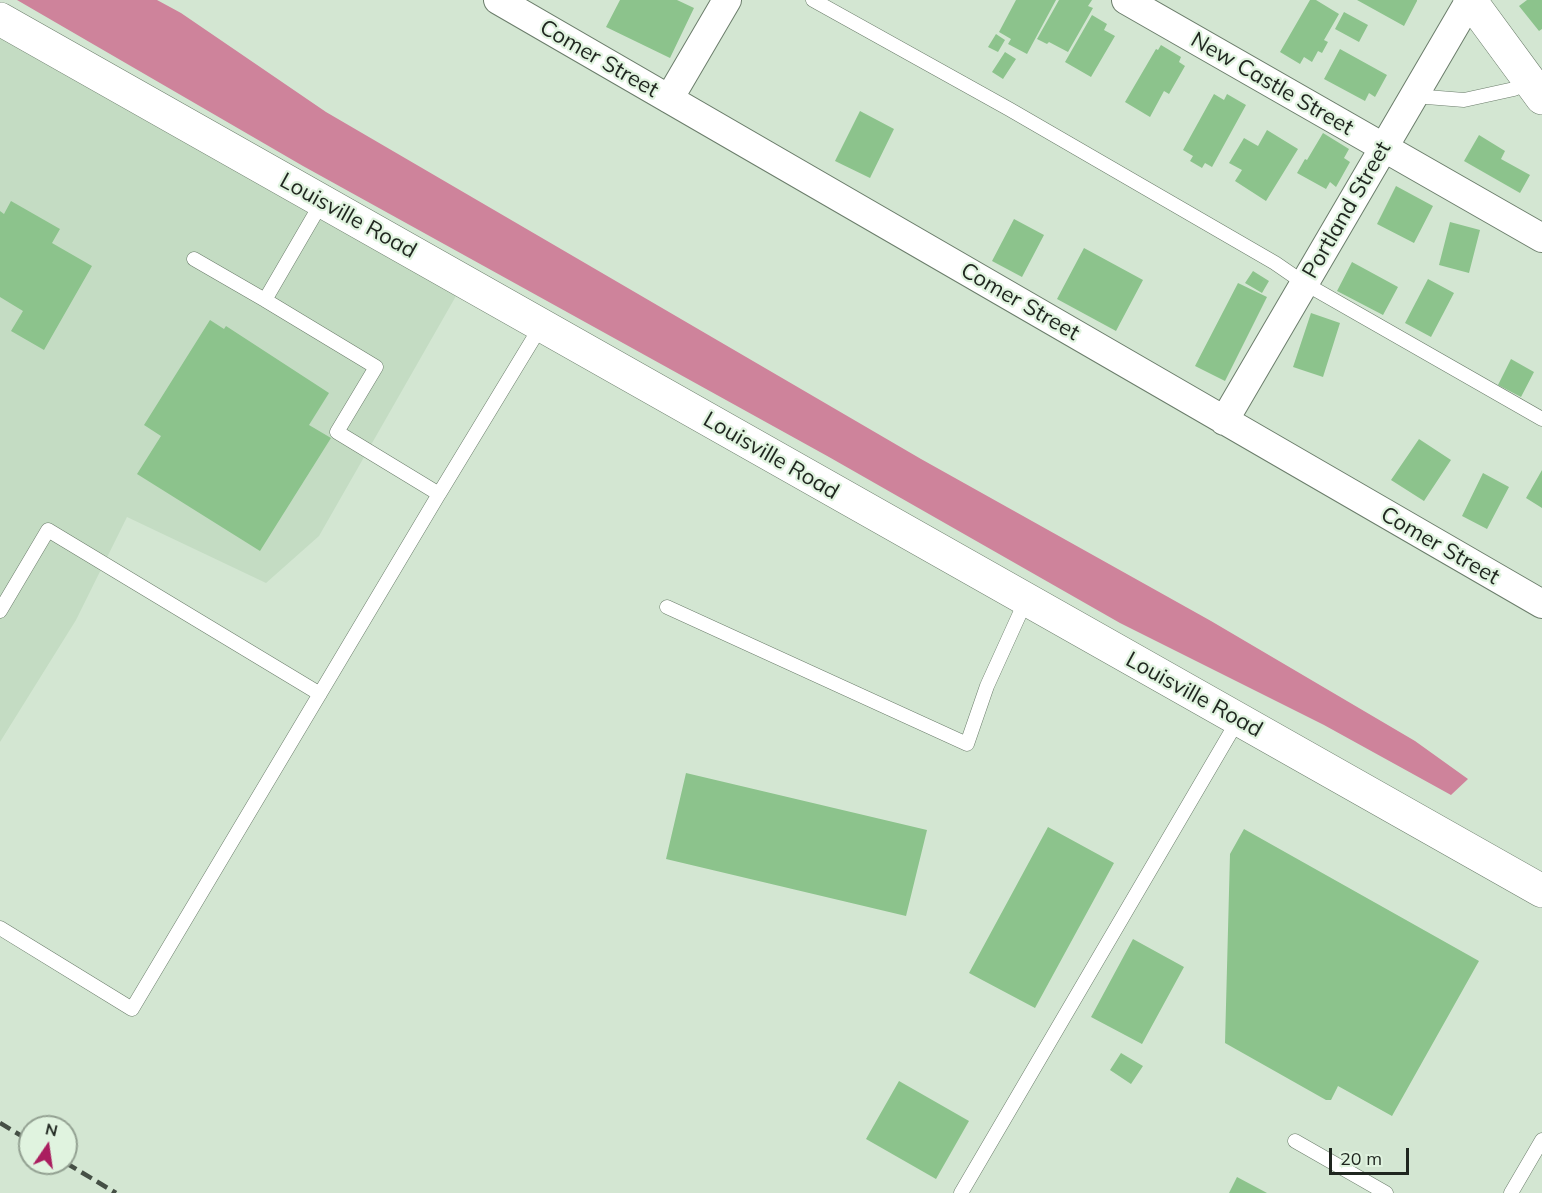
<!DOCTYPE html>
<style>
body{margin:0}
#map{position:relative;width:1542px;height:1193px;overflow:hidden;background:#d3e6d2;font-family:Mulish,sans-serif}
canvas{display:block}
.north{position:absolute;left:18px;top:1115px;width:60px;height:60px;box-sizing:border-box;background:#e0f3df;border:2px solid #93a192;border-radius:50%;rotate:13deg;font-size:16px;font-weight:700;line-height:24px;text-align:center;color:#1f261f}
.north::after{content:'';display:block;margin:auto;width:21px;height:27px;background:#aa1e5f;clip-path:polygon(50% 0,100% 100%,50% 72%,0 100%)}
.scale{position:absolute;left:1329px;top:1148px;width:80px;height:27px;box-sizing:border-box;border:3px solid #1f261f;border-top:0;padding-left:8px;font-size:18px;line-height:21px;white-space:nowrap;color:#1f261f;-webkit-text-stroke:4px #e0f3df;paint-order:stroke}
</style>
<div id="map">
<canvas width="1542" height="1193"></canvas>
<div class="north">N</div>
<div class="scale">20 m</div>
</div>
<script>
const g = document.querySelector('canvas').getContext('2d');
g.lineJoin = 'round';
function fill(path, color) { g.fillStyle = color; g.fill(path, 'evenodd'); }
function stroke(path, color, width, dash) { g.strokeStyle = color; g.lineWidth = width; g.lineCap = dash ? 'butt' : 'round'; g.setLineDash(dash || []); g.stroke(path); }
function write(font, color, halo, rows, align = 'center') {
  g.font = font + ' Mulish,sans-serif'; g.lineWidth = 4.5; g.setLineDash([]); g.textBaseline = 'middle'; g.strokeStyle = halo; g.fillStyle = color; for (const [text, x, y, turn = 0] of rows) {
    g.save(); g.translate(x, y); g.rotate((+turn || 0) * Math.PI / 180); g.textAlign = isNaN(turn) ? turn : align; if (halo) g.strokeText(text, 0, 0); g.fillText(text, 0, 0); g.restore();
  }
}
fill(new Path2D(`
 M0,18L464,282L319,536L266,583L127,517L76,620L0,742Z`), '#c4dcc3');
fill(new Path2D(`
 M17,0H157L181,13L326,112L921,459L1211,621L1415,741L1468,779L1451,795L1324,725L1120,623L829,457L303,166Z`), '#ce839b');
fill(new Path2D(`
 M620,0H677L694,8L670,58L606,27Z
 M1016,0H1056L1027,54L1008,44L1011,39L999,32Z
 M1059,0H1092L1088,6L1093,8L1068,52L1049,42L1047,44L1037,39Z
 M1310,0H1316L1339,14L1324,40L1328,42L1322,53L1318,51L1312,62L1304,57L1300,64L1280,52Z
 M1357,0H1417V1L1404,26Z
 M1527,0H1542V29L1539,31L1519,6Z
 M1344,12L1368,25L1359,42L1335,29Z
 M1092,15L1107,24L1104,30L1115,36L1091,77L1065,62Z
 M996,34L1005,40L998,52L988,47Z
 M1161,45L1181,57L1179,62L1185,66L1169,94L1164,91L1150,117L1125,102L1156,49L1158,50Z
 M1340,49L1387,75L1375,97L1369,93L1365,101L1324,79Z
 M1005,52L1016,59L1003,79L992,72Z
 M1214,94L1224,100L1227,94L1246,105L1212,167L1205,163L1202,168L1190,161L1193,156L1183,150Z
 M860,111L894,129L870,178L835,161Z
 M1267,130L1298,149L1266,201L1235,181L1242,170L1229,163L1244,138L1258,146Z
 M1323,133L1349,149L1344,158L1350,162L1336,187L1330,182L1326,189L1297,173L1305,159L1307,160Z
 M1479,135L1505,151L1501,159L1530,175L1520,193L1464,161Z
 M1396,186L1433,206L1414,243L1377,224Z
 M11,201L60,229L52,243L92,266L44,350L11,331L23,311L0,297V211L4,214Z
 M1014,219L1044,235L1022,277L992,261Z
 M1450,222L1480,230L1469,273L1439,265Z
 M1084,248L1143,280L1116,331L1057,299Z
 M1352,262L1398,287L1383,315L1337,291Z
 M1253,271L1269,281L1262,293L1245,283Z
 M1428,279L1454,293L1431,337L1405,323Z
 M1238,283L1267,297L1225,381L1195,366Z
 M1311,313L1340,323L1323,377L1293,367Z
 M210,320L224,329L226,326L329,393L309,425L331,438L260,551L137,474L161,436L144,425Z
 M1511,359L1534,372L1521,397L1498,385Z
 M1419,439L1451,460L1424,501L1391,480Z
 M1542,470V508L1526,498Z
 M1483,473L1509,487L1487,529L1462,516Z
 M686,773L927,830L906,916L666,859Z
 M1048,827L1114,863L1035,1008L969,973Z
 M1244,829L1479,961L1392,1116L1338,1086L1331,1100H1326L1225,1043L1230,854Z
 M1133,939L1184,967L1142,1044L1091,1017Z
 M1121,1053L1143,1066L1131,1084L1110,1070Z
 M899,1081L969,1121L936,1179L866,1139Z
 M1237,1177L1267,1193H1229Z`), '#8cc38c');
const lane = new Path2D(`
 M813,0L1009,109L1275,263L1304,283L1542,419
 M1414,96L1464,100L1514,89L1530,81
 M322,202L265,300L376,367L337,432L439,494L541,326
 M194,259L265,300
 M667,607L967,744L987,686L1026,600
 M0,611L48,530L320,694
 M0,928L132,1009L439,494
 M1295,1141L1386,1193
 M961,1193L1238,720
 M1511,1193L1542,1140`);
const street = new Path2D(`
 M498,0L1542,604
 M1126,0L1542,238
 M669,99L727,0
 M1224,421L1470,0`);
const secondary = new Path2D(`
 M1470,0L1542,98
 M0,19L1542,891`);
stroke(lane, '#6b7d6b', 15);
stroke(street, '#6b7d6b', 30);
stroke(secondary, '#6b7d6b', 34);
stroke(lane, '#fff', 14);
stroke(street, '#fff', 28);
stroke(secondary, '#fff', 33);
stroke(new Path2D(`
 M0,1123L30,1141
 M66,1163L116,1193`), '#454f45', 4.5, [12, 6]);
write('22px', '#1f261f', '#e0f3df', [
 ["Comer Street",599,59,30],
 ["New Castle Street",1272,84,30],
 ["Portland Street",1347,210,-60],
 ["Louisville Road",348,216,29],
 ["Comer Street",1020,302,30],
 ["Louisville Road",771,456,30],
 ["Comer Street",1440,546,30],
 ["Louisville Road",1194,695,29]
]);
</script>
